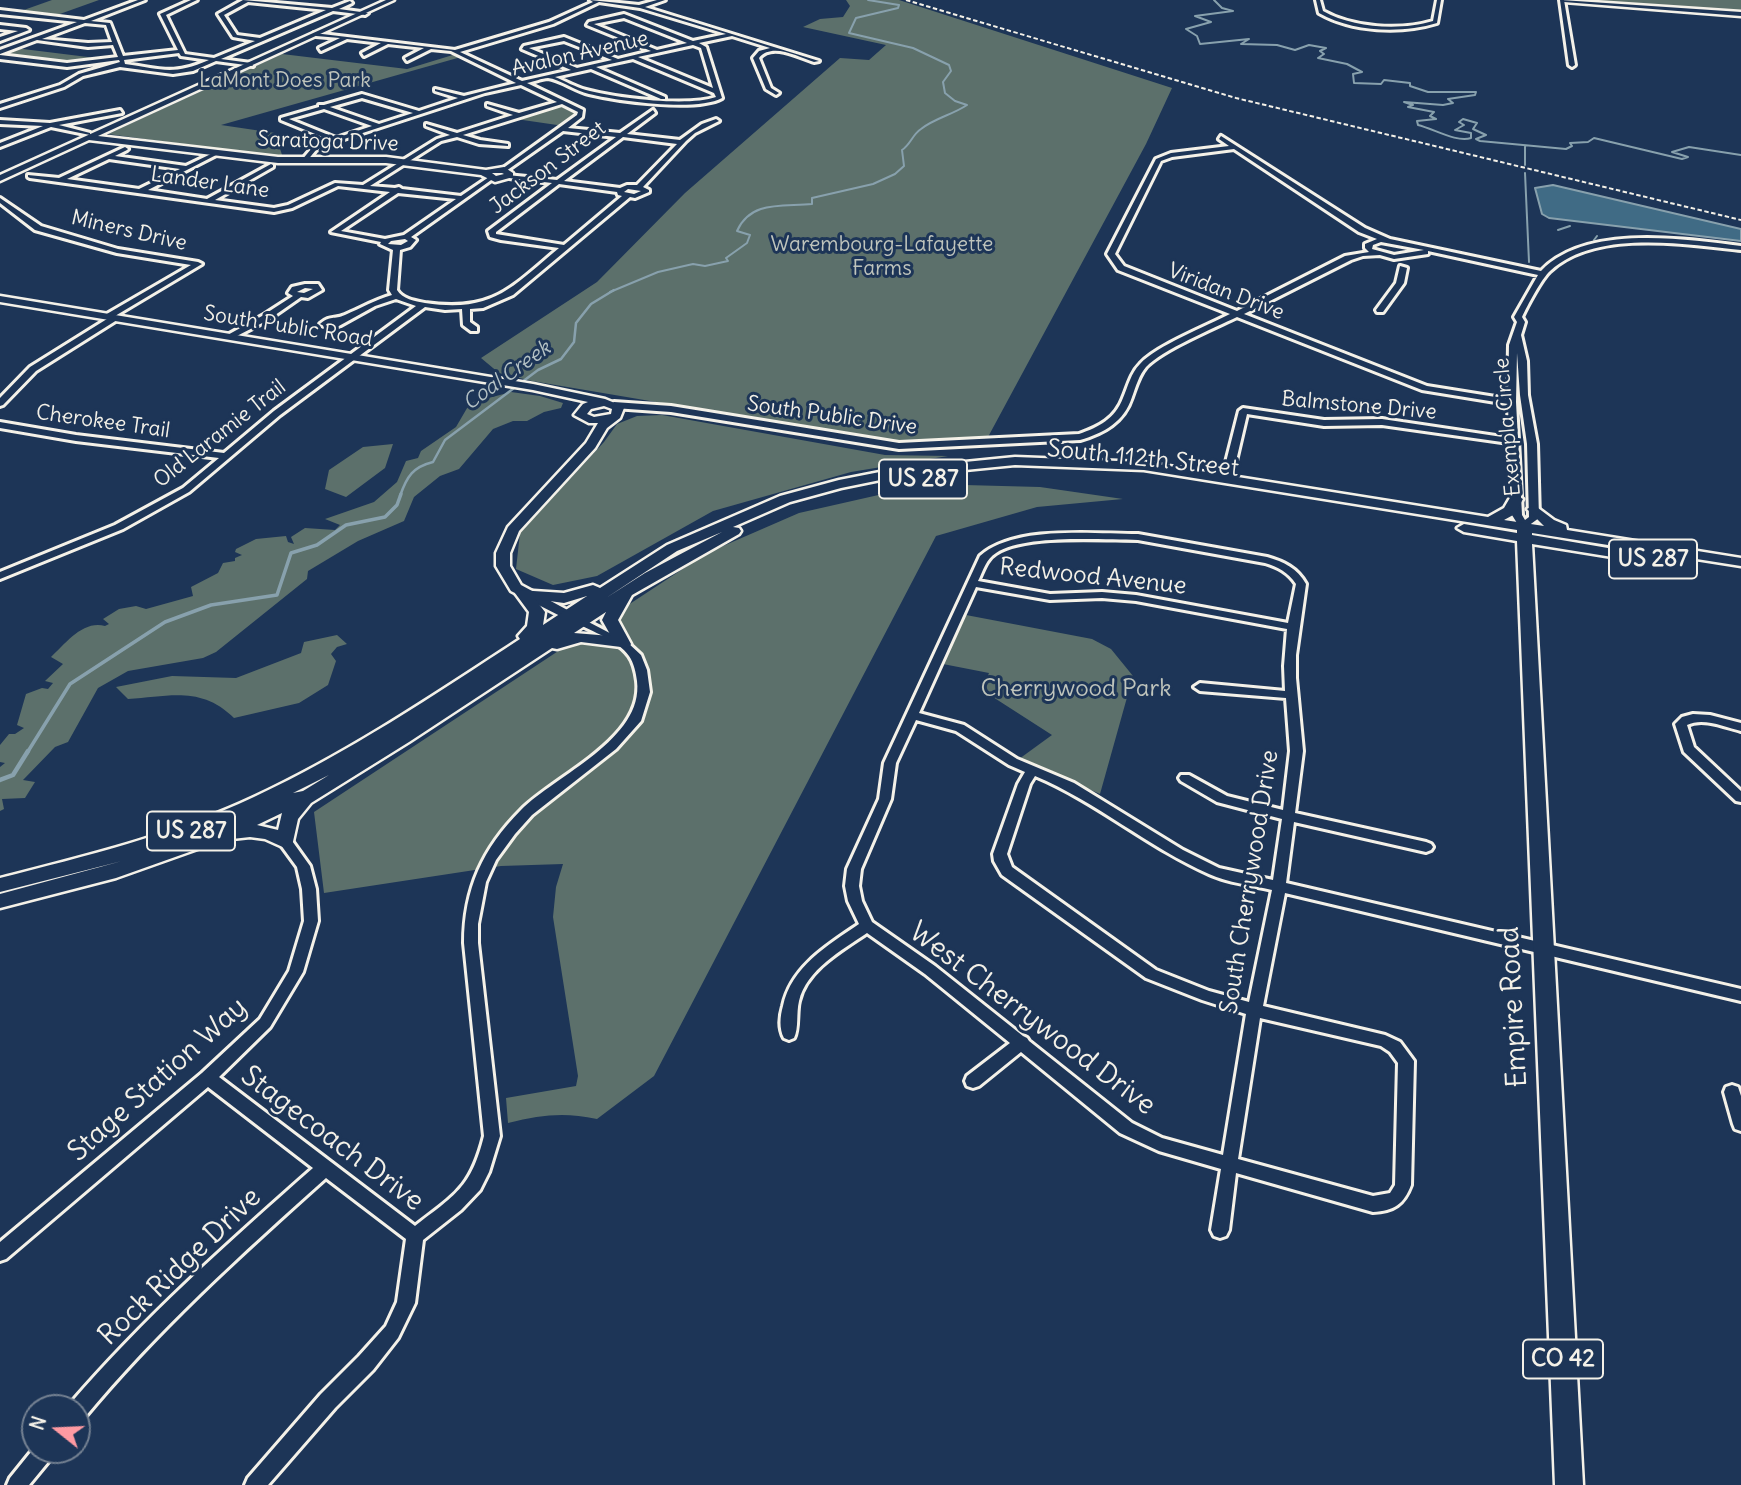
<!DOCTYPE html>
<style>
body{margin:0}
#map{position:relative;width:1741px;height:1485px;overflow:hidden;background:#1d3557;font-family:Delius,sans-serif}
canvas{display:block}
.north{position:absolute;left:21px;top:1394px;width:70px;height:70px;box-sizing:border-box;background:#1d3557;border:2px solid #738091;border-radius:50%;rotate:288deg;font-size:19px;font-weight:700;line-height:28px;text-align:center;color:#f4f1e8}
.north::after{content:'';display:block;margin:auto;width:24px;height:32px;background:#ff9aa2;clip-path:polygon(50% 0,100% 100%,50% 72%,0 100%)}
</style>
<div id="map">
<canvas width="1741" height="1485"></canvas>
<div class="north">N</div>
</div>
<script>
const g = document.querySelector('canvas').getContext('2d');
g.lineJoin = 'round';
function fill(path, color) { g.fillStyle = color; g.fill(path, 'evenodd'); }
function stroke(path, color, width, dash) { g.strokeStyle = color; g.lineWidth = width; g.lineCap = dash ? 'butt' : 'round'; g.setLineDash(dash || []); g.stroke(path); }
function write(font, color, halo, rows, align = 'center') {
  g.font = font + ' Delius,sans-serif'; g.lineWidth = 6; g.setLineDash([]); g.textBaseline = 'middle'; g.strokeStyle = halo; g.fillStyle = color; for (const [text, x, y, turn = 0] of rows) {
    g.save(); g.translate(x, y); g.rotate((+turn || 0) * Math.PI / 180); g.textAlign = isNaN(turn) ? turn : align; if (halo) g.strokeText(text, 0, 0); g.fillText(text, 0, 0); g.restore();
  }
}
fill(new Path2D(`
 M52,0H99L57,15L21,11Z
 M846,0H899L1172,88L1146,144L988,437L892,442L532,381L499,373L481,358L597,282L685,193L840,58L869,60L886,45L803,27L820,19L843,17L850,6Z
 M1585,0H1741V13Z
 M15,48L104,59L67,64L0,55Z
 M282,54L407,69L456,54L461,57L221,125L275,133L283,158L108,134Z
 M562,103L577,113L564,126L509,118Z
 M511,392L540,396L563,403L561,408L544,412L527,421H513L493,429L459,469L440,476L414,497L404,521L358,541L308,571L307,579L216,652L203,658L128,671L98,688L68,742L55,747L23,780L35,782L25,798L2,799L4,809L0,811V767L5,763L0,762V745L9,734H15L24,728L17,725L26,694L42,688L48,689L53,683L45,681L63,664L51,657C66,643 83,620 105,626L109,624L103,619L119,609L136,606L146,609L193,596L191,587L218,573L223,563L235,561V558L242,555L235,552L236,549L256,539L286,536L288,542L294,544L291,537L305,528L335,530L340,525L325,519L374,502L397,482L406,461L418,458L421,451L456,427L470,403Z
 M662,415L885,455L948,456L851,472L713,511L597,576L553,585L516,569L520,533L604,442L617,424L637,416Z
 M393,444L385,468L346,497L325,489L329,470L363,447Z
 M927,484L1040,487L1123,499L1037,507L936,536L654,1076L597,1119C563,1112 542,1115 508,1123L506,1098L576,1086L578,1076L553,917L556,887L563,864L501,866L324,893L314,812L707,553L799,513Z
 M966,615L1092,639L1111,649L1133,676L1100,794L1019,759L1052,735L982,690L989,673L943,664Z
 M337,635L347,644L337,647L331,654L336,661L328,685L299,703L234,718C202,686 170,696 128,699L116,687L172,676L236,678L301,653L304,642Z`), '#5c706b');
const water = new Path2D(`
 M1553,185L1741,229V241L1549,218L1542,214L1535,188Z`);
fill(water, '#406b85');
stroke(water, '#88a1ad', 2);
stroke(new Path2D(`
 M1214,0L1222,8L1233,11L1195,16L1211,22L1186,29L1197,36L1200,44L1249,39L1241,44L1277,45L1295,50L1309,45L1326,48L1320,51L1324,54L1318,58L1347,64L1362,72L1353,74L1354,83L1381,84L1384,80L1410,83V86L1428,92H1476L1475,95L1448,99L1453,103L1443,105L1404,102L1413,105L1408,107L1434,112L1430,116L1436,119L1417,121L1418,125C1434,129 1457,143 1471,138V133L1455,130L1464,125L1459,122L1463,119L1477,123L1473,129L1486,135L1476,139L1480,141L1566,149L1572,146L1570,143L1588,142L1594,138L1682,159L1688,157L1672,152L1689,147L1741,155
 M1525,146V165
 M1525,173L1529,262
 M1558,230L1570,226
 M1594,240L1597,236
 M610,292L658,272L693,264L705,266L728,261L726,258L747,243L750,235L737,231C751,200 783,207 812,204V198L873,184L895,174L904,166L902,150C911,144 912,135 921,129C935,118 952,115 967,105L955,101L945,93L943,82L951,71L949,65L913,48L849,33L856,18L898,8L899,5L868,0`), '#88a1ad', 2);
stroke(new Path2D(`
 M400,496C407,476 413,467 433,462L445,440L538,370L561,359L574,342L576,323L591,304L614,290`), '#88a1ad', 2.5);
stroke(new Path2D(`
 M27,753L70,684L165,622L211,605L277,595L291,553L317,545L346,525L385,517L397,505L401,494`), '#88a1ad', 3.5);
stroke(new Path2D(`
 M0,780L13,775L28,751`), '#88a1ad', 4.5);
const street = new Path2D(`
 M138,0H145L91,21L110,23L123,56L178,50L160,14L191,0H197L166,15L185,54L214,58L255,41L233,37L218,14L243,0L332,8L350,1L352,3L339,9L368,13L365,15L333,11L221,59L251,63L253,66L216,61L193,71L173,74L120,67L83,76L64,87L0,108V104L60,85L79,74L120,62L119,60L67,67L0,59V55L67,63L118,57L113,45L88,47L37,40L0,54V50L77,22L0,14V10L84,20ZM248,2L326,10L260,38L237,35L224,15ZM85,23L106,25L112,42L88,43L42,39ZM179,53L181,56L209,60C172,76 162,69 125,64L124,60Z
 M590,0L639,5L657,0H665L645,7L819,61L814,62C798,57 772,42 759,58L771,88L779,93L776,95L766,89L753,58L759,51L770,48L732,36L699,43L706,47L722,98C696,112 618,101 589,94C576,91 559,79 548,78C542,78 533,82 527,83L583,110L582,117L568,128L620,133L653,110L655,113L627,134L680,140L702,124L716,119L719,121L695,133L686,141L643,187L649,190V192L635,198L630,197L513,295L483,308L470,309V322L477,327V331H471L463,325L462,309L445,310L425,307L280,415L189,492L123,529L0,579V572L115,525L183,488L219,458L76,441L0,428V422L76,435L224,453L274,411L416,306L396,299L375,306L337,327L324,326L320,324C330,315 334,320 345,315C361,308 375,300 392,295L389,290L393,250L380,244L381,242L331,232L390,192L338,186L292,208L274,212L30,178L28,177V175L59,178L125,147L128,149L127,150L115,156L186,166L215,152L220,153L148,190L207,199L271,164L273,165V167L215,200L274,208L288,205L335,183L363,185L437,139L450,135L426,126V124L457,133L513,115L487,106V104L519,113L557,102L521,85L485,93L329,144L316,150L306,162H302L301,161L312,148L330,140L281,120V118L319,107V105H324L362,94L419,111L458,98L435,91V89L464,96L516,83L451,51L431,49L407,61L405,58L424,48L388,44L364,56L362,53L381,43L347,39L321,51L319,48L340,38L316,36L314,33L455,50L549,22L593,2ZM599,2L640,8L726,34L693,41L624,14L589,22L587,25L651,51L618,59L564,37L524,46L522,49L571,70L522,81L460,52L553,24ZM624,18L687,43L657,50L594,24ZM564,41L612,60L577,68L529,48ZM693,45L701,48L713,88L638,57ZM633,59L714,93L716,97C688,107 615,98 586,90C575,87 565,81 555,77L591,69L661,99H665V97L596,67ZM362,98L413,113L379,124L330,107ZM562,104L578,112L577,115L502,169V171H506L563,131L616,137L557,180L507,175L506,176L509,178L552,183L488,231L490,237L501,240L559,248C511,288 493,313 425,303C415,301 402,299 397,290L400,250L410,247L416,240L411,237L494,178L489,177L461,196L402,189L399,187L395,188L370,186L441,141L457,137L479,144L508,146V144L480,140L463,135ZM324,109L372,126L336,138L289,119ZM623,137L677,144L637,185H627L620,188L564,181ZM109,159L180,169L139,189L67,179ZM559,184L617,192L618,195L622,196L564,245L496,234V232ZM628,189L641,191L634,194L624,192ZM398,193L456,199L404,235L385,239L341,231ZM405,239L408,241L401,245L388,244L391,241Z
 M1316,0H1320L1323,11C1353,28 1400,31 1433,21L1437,0H1441L1437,23C1401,34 1352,32 1319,13Z
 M1560,0H1564L1575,65L1572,67L1569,65Z
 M0,25L26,28L29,30L0,41V37L18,31L0,29Z
 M120,110L122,113L59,125L90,133V135L51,127L0,147V143L43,126L0,124V120L50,123Z
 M1221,136L1365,228L1390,239L1541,271C1586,224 1683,239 1741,246V250C1685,244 1595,229 1550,271C1542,278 1527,306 1522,317L1525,322L1521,335L1527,361L1528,395L1537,444L1539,518L1524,529L1520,528L1512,515L1509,443L1382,425L1324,426L1247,414L1232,478L1227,481L1224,480L1222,478L1239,411L1243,408L1324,420L1382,419L1509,438L1508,404L1422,390L1237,317C1214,328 1162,350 1146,367C1139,375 1136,386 1132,397C1124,422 1104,433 1080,440L899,449L671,412L614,408L610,405L614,402L671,406L899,443L1079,434C1099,427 1115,419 1123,398C1128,386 1131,373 1140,364C1156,346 1207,326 1230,314L1118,270L1107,254L1156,159L1171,153L1229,146L1219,139ZM1234,149L1359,232L1377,239L1365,244V248L1369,252L1345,256L1237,311L1124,266L1115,254L1161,161L1172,157ZM1381,242L1424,250L1394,255L1372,249L1373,245ZM1428,251L1538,275L1514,317L1517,322L1509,345L1508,399L1427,386L1244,314L1351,260L1363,256L1380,255L1394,259L1428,254ZM1517,353L1520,395L1527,444L1529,517L1525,520L1522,515L1516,402Z
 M0,198L41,226L118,249L198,262L202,264L115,316L118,318L117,320L36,371L3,405L0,406V398L30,367L107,319L104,317L105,315L191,265L117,253L35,230L0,203Z
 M1400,266L1407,268L1404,283L1383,312H1377L1376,310L1396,283Z
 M305,284H318L322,290L308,298L301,297L268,320L231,339L224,337L262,316L293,296L288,293L292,287ZM305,288L313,289L304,293L297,292Z
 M1138,534L1267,557C1284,562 1297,568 1306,584L1296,655V678L1303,751L1295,813L1426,842L1431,844L1433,847L1431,850L1426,852L1294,822L1286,883L1741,989V1001L1285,893L1263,1006L1385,1035L1400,1042L1414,1061L1411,1185C1404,1204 1394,1211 1373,1212L1236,1173L1229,1230L1226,1236L1220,1238L1214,1236L1211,1230L1221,1169L1159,1151L1120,1133L1021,1052L979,1086L973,1088L967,1086L965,1081L967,1076L1010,1043L925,974L867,933C842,950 806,970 799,1001C796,1013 799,1028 794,1038L789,1040L784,1038C779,1029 780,1016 783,1006C791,967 828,945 859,924L848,901L845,886L847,869L879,799L884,763L980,556C1015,525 1093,534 1138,534ZM1138,540L1265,563C1278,567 1288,572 1296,584L1288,623L1136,595L1102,592L1050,594L978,581C983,571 986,559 996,553C1025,534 1102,540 1138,540ZM976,587L1050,600L1102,598L1136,601L1287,629L1284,666L1285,691L1200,683L1194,687L1200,691L1286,698L1290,751L1283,810L1227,796L1189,775H1181L1179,778L1181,781L1217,802L1282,819L1273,880L1219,868L1183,850L1074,783L1017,759L964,725L919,713ZM916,720L956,731L1009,765L1025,772L1018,784L993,854L994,861L1002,875L1146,978L1202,1000L1246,1014L1223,1155L1162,1138L1132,1123L1029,1041L1027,1038L1023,1036L935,966L872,922L862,901L859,886L861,869L891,799L896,763ZM1035,776C1097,802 1148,847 1209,874C1228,883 1252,885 1272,890L1249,1002L1209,991L1156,970L1012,867L1007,854L1030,784ZM1260,1018L1381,1046L1390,1052L1398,1063L1395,1185L1390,1193L1373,1196L1238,1159Z
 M579,617L627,642L641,655L647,670L650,692L641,721L616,749L532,815L515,834L496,860L486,882L478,924V943L500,1136L489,1172L480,1190L461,1210L423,1240L415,1303L398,1338L373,1370L335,1408L268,1485H245L248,1478L321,1394L359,1356L386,1326L397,1302L406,1239L326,1178C241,1254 157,1330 84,1418L77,1420V1408H69L70,1404C144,1318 228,1243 313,1168L208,1087L6,1259L0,1261V1242L202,1073L260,1019L289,971L304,921L302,889L297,867L278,841L280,838H290L310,866L316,889L318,921L303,972L270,1027L219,1077L415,1226C455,1195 471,1188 484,1136L464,943C464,889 483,848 521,810C556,775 644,739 637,681C636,673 634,663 629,656C618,640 592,632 575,622L573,620L575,618Z
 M1693,714L1710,715L1741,723V731C1725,727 1703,717 1687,725L1694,747L1741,791V802L1736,801L1684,752L1675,724L1682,717Z
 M1732,1085L1738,1087L1741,1096V1131L1735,1129L1733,1124L1724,1092L1726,1087Z
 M35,1447V1450H55L52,1457L29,1485H7L10,1478Z`);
const secondary = new Path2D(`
 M386,0H394L98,136L278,157H386L486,170L504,167L513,173V177L495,182L481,175L386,163H278L89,140L0,181V175ZM492,173H502L504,174L496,176Z
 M1561,0L1741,12V16L1564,2Z
 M0,296L533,384L605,399L622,406L624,408L620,418L607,428L595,448L519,531L510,553V566L521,585L586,620L584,623H574L511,591L496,566V553L508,527L586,443L598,423H589L574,415L583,404L588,402L533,390L0,302ZM604,406L612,409L611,414L594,417L587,414L591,409Z`);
const primary = new Path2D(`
 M1015,457L1144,462L1488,517L1504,508L1511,496L1516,495L1523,499L1515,514L1504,520L1544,526L1527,509L1534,505L1554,520L1566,525L1567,530L1741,558V566L1532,533V535L1643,554L1650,558L1643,562L1532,544L1583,1485H1555L1517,541L1464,532L1457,528L1464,524L1517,533V530L1144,470L1015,465L895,477L841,488L790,502L733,527L739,528L741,531L739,534L632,595L618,620L631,644L629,648L581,642L557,649L552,648L409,742L311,803L298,819L292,846L285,848L265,839L250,837L223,840L116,878L0,908V894L122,861L0,892V878C86,856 173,835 254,797C348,753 433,696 520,639L518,636L527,626L529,612L515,593L518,590L564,593L593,585L600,588L667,545L780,496L839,480L895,469ZM722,532L645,573L606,598L677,551ZM587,596L543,625L545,612L535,599L564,603ZM606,612L602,620L611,636L574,633ZM329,775L303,791L293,793ZM282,813L278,830L257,825Z`);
stroke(street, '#f4f1e8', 6);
stroke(secondary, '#f4f1e8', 5);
stroke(primary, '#f4f1e8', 5);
fill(street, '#1d3557');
fill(secondary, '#1d3557');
fill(primary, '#1d3557');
stroke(new Path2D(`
 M906,0L1236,98L1741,220`), '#f4f1e8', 2, [4.5, 2.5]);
write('21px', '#f4f1e8', '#1d3557', [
 ["Avalon Avenue",580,54,-13],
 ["Saratoga Drive",328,142,2],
 ["Jackson Street",548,168,-37],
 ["Lander Lane",210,183,8],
 ["Miners Drive",129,231,13],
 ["Viridan Drive",1226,292,21],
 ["South Public Road",288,327,9],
 ["Balmstone Drive",1359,406,5],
 ["South Public Drive",832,416,8],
 ["Cherokee Trail",103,422,8],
 ["Exempla Circle",1508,427,-95],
 ["Old Laramie Trail",220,434,-38]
]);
write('21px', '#bfc4bc', '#1d3557', [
 ["LaMont Does Park",285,81],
 ["Warembourg-Lafayette",882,245],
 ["Farms",882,269]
]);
write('italic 21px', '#b5c2c5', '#1d3557', [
 ["Coal Creek",507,376,-36]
]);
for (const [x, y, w] of [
 [923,479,88],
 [1653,559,88],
 [191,831,88],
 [1563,1359,80]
]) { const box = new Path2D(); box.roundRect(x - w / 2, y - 19.5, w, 39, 5); g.fillStyle = '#1d3557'; g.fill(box); stroke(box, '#f4f1e8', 2); }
write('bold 23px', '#f4f1e8', null, [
 ["US 287",923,479],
 ["US 287",1653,559],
 ["US 287",191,831],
 ["CO 42",1563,1359]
]);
write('24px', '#f4f1e8', '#1d3557', [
 ["South 112th Street",1143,459,6],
 ["Redwood Avenue",1093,577,6],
 ["South Cherrywood Drive",1250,882,-81]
]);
write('24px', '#bfc4bc', '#1d3557', [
 ["Cherrywood Park",1076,689]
]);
write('28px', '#f4f1e8', '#1d3557', [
 ["Empire Road",1514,1007,-93],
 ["West Cherrywood Drive",1032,1019,37],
 ["Stage Station Way",158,1080,-42],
 ["Stagecoach Drive",332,1139,37],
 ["Rock Ridge Drive",180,1267,-44]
]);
</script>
